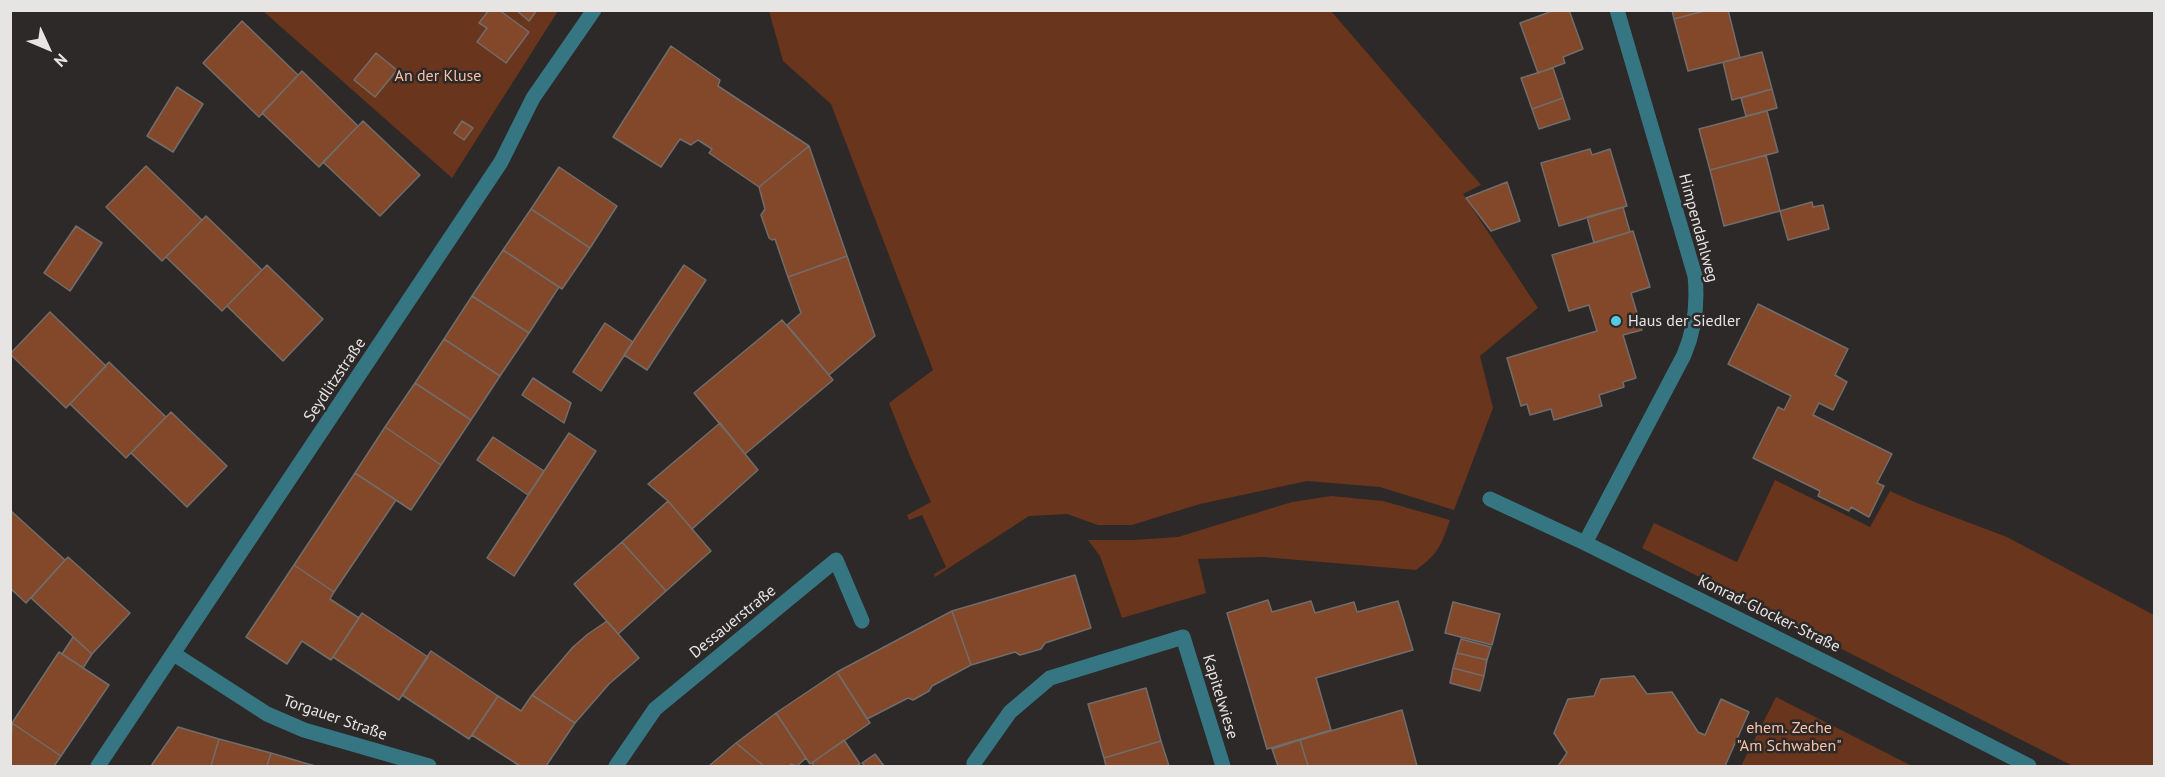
<!DOCTYPE html>
<meta charset="utf-8">
<style>
body{margin:0}
#map{position:relative;width:2165px;height:777px;overflow:hidden;background:#2c2928;font-family:"PT Sans",sans-serif}
canvas{display:block}
.frame{position:absolute;inset:0;border:12px solid #e7e5e4;pointer-events:none}
.north{position:absolute;left:18px;top:18px;width:60px;height:60px;-webkit-text-stroke:4px #2c2928;paint-order:stroke;rotate:134deg;font-size:16px;font-weight:700;line-height:24px;text-align:center;color:#e7e5e4}
.north::after{content:'';display:block;margin:auto;width:21px;height:27px;background:#e7e5e4;clip-path:polygon(50% 0,100% 100%,50% 72%,0 100%)}
</style>
<div id="map">
<canvas width="2165" height="777"></canvas>
<div class="frame"></div>
<div class="north">N</div>
</div>
<script>
const g = document.querySelector('canvas').getContext('2d');
g.lineJoin = 'round';
function fill(path, color) { g.fillStyle = color; g.fill(path, 'evenodd'); }
function stroke(path, color, width, dash) { g.strokeStyle = color; g.lineWidth = width; g.lineCap = dash ? 'butt' : 'round'; g.setLineDash(dash || []); g.stroke(path); }
function write(font, color, halo, rows, align = 'center') {
  g.font = font + ' "PT Sans",sans-serif'; g.lineWidth = 5; g.setLineDash([]); g.textBaseline = 'middle'; g.strokeStyle = halo; g.fillStyle = color; for (const [text, x, y, turn = 0] of rows) {
    g.save(); g.translate(x, y); g.rotate((+turn || 0) * Math.PI / 180); g.textAlign = isNaN(turn) ? turn : align; if (halo) g.strokeText(text, 0, 0); g.fillText(text, 0, 0); g.restore();
  }
}
fill(new Path2D(`
 M263,11H558L452,178Z
 M769,11H1331L1481,185L1463,194L1538,308L1480,356L1493,408L1454,510L1380,487L1307,481L1200,504L1132,525H1098L1067,514L1029,516L935,577L934,574L946,567L922,515L909,520L907,515L931,502L910,456L889,403L933,370L831,104L783,61Z
 M1775,480L1870,527L1890,491L1917,503L2007,537L2154,615V766H2073L1642,548L1654,523L1737,562Z
 M1331,496L1383,501L1450,520C1441,546 1438,554 1416,570L1263,557L1198,559L1206,593L1122,618L1100,556L1088,540H1132L1178,537L1292,502Z
 M1776,697L1912,766H1741Z`), '#69351c');
const building = new Path2D(`
 M489,10H499L529,32L506,63L477,42L487,28L479,23Z
 M516,10H537L529,21Z
 M1555,10H1569L1583,49L1563,57L1565,63L1538,73L1520,23Z
 M1672,10H1708L1674,19Z
 M1708,10H1728L1740,58L1688,71L1674,19Z
 M242,21L298,75L259,117L203,63Z
 M671,46L720,80L718,86L809,146L759,187L709,153L712,149L698,140L691,145L680,139L661,167L613,137Z
 M1762,52L1772,89L1732,100L1723,62Z
 M376,53L397,70L375,97L354,80Z
 M1553,68L1563,98L1532,109L1521,78Z
 M302,71L358,126L319,167L262,113Z
 M177,87L203,104L173,152L147,136Z
 M1772,89L1777,108L1746,116L1741,98Z
 M1563,98L1570,119L1539,129L1532,109Z
 M1767,111L1778,152L1710,170L1699,129Z
 M363,121L420,175L380,216L323,162Z
 M462,121L473,128L464,140L454,133Z
 M809,146L847,256L788,277L775,239L772,240L769,238L761,215L765,209L759,187Z
 M1590,149L1592,155L1610,149L1627,206L1559,226L1541,163Z
 M1766,155L1780,211L1724,226L1710,170Z
 M146,166L202,220L162,261L106,207Z
 M559,167L617,206L590,248L531,209Z
 M1507,182L1520,221L1491,231L1466,198Z
 M1812,202L1813,207L1823,205L1829,229L1788,240L1780,211Z
 M1623,207L1630,232L1594,243L1587,217Z
 M531,209L590,248L562,289L503,250Z
 M206,216L262,270L222,311L166,257Z
 M76,226L102,243L70,291L44,273Z
 M1633,231L1650,287L1631,293L1642,330L1623,335L1636,378L1623,382L1624,387L1599,395L1602,406L1554,420L1551,409L1530,415L1527,404L1521,406L1507,358L1597,331L1589,305L1569,311L1552,255Z
 M503,250L559,287L529,333L472,296Z
 M847,256L875,336L829,375L787,325L801,313L788,277Z
 M267,265L323,319L283,361L227,306Z
 M684,265L706,280L647,370L624,355Z
 M472,296L529,333L500,376L444,339Z
 M1758,304L1848,349L1835,375L1847,382L1833,410L1819,403L1813,415L1892,454L1877,483L1884,486L1869,517L1851,507L1849,511L1818,496L1820,491L1753,458L1778,407L1784,410L1791,396L1728,364Z
 M50,312L106,366L66,408L10,354Z
 M782,320L833,380L745,454L694,393Z
 M605,323L633,342L601,391L573,372Z
 M444,339L500,376L471,420L415,383Z
 M109,362L166,417L126,458L70,404Z
 M533,378L571,403L564,423L522,395Z
 M415,383L471,420L441,465L385,427Z
 M171,412L227,466L187,507L131,453Z
 M720,423L758,470L692,529L668,501L648,484Z
 M385,427L441,465L411,510L355,473Z
 M569,433L596,451L514,576L487,558Z
 M493,437L544,471L528,495L477,460Z
 M355,473L396,500L334,592L294,565Z
 M668,501L711,551L666,591L622,542Z
 M10,510L65,560L26,603L10,588Z
 M622,542L666,591L618,634L574,584Z
 M68,557L130,613L92,654L31,598Z
 M294,565L334,592L330,599L359,618L331,660L302,641L287,664L246,637Z
 M1075,575L1091,628L1045,643L1041,649L1020,655L1015,652L971,665L952,611Z
 M1268,600L1272,612L1311,601L1315,613L1354,602L1357,612L1398,601L1413,650L1316,678L1331,730L1267,749L1227,613Z
 M1453,602L1500,614L1492,645L1445,633Z
 M952,611L971,665L932,686L929,691L913,700L908,698L867,719L837,672Z
 M362,613L428,657L399,700L333,657Z
 M607,621L639,658L609,684L575,723L532,695L573,647L588,634Z
 M73,637L92,654L83,668L62,654Z
 M1461,639L1491,647L1487,660L1457,653Z
 M431,651L498,696L469,739L402,695Z
 M59,652L109,685L61,756L12,723Z
 M1457,653L1487,660L1484,676L1453,668Z
 M1453,668L1484,676L1480,691L1450,683Z
 M837,672L870,723L810,764L776,713Z
 M1634,676L1647,694L1672,692L1698,732L1705,735L1721,699L1749,712L1725,766H1558L1567,753L1554,733L1568,699L1594,696L1601,679Z
 M1146,688L1161,741L1104,758L1088,704Z
 M532,695L575,723L546,766H520L472,735L498,696L521,711Z
 M1402,710L1417,766H1308L1300,740Z
 M776,713L806,758L797,766L791,764L788,766H764L736,743Z
 M12,723L61,756L54,766H10Z
 M178,727L219,739L211,766H151Z
 M219,739L271,753L267,766H211Z
 M844,740L860,764L856,766H814L812,763Z
 M1300,740L1308,766H1278L1272,749Z
 M1161,741L1169,766H1106L1104,758Z
 M736,743L764,766H709Z
 M271,753L308,764L316,766H267Z
 M875,754L884,766H865L862,763Z`);
fill(building, '#83482a');
stroke(building, '#716d6b', 1.5);
stroke(new Path2D(`
 M1490,499L1585,543L1843,671L2029,766
 M1585,543L1684,355C1695,329 1698,305 1695,276L1617,10
 M174,654L267,714L304,730L429,766
 M98,766L501,162L533,98L594,10
 M616,766L655,709L836,560L862,621
 M974,766V763L1010,712L1050,678L1183,637L1223,766`), '#357682', 15);
for (const [x, y, r, color] of [
 [1616,321,6,"#55cadf"]
]) { const dot = new Path2D(); dot.arc(x, y, r, 0, 2 * Math.PI); g.fillStyle = color; g.fill(dot); stroke(dot, '#2c2928', 2); }
write('16px', '#f9c1a7', '#2c2928', [
 ["An der Kluse",438,76],
 ["ehem. Zeche",1789,728],
 ["\"Am Schwaben\"",1789,746]
]);
write('16px', '#e7e5e4', '#2c2928', [
 ["Himpendahlweg",1698,228,75],
 ["Seydlitzstraße",335,380,-56],
 ["Konrad-Glocker-Straße",1769,614,26],
 ["Dessauerstraße",733,622,-39],
 ["Kapitelwiese",1220,697,73],
 ["Torgauer Straße",335,718,19]
]);
write('16px', '#e7e5e4', '#2c2928', [
 ["Haus der Siedler",1628,321]
], 'left');
</script>
